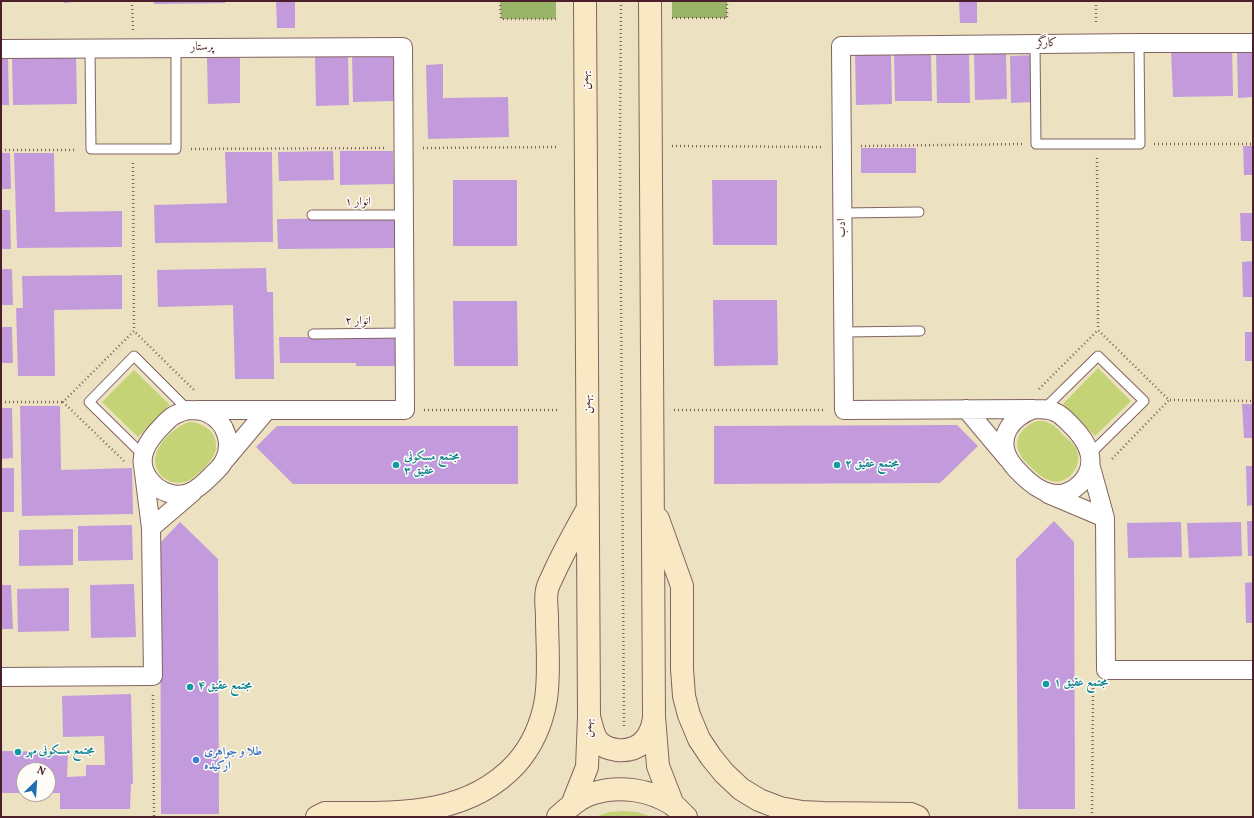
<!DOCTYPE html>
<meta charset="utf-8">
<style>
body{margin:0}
#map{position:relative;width:1254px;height:818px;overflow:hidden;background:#ece2c1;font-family:Vollkorn,serif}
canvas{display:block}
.frame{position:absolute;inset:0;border:2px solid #4a1f2b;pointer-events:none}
.north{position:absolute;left:16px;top:762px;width:40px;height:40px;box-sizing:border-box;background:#fdfcf7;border:1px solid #b5a4a5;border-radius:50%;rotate:25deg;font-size:11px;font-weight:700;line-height:16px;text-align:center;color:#4a1f2b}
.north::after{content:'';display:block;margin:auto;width:14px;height:18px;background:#1f6fb2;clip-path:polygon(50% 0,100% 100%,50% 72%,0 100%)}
</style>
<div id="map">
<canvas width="1254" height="818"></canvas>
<div class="frame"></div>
<div class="north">N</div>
</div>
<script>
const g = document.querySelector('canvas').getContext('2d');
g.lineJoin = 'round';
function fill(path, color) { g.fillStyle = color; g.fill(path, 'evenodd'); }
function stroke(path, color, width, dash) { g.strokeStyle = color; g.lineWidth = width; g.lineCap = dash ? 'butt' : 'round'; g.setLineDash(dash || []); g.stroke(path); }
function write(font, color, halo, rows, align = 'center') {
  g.font = font + ' Vollkorn,Amiri,serif'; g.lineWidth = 3; g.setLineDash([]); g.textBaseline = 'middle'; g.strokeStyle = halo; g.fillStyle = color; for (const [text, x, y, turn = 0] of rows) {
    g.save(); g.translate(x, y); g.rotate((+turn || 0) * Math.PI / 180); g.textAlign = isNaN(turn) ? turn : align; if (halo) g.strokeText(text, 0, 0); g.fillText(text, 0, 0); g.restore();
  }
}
fill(new Path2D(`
 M1098,368L1131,401L1095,436L1063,404Z
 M134,370L170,405L138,437L102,402Z
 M1037,421C1041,421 1045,421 1049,423C1054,425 1059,430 1063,435C1067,439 1073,443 1076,448C1081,459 1077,472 1067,478C1054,487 1042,478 1032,468C1028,464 1023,460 1020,454C1012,439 1023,426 1037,421Z
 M189,422C206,422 222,437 214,455C211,462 195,478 188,481C183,483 177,483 172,482C166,480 161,477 158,471C147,451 172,428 189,422Z
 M623,811L637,812L652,817H595L609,812Z`), '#c3d376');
fill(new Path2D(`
 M500,1H556V19H501Z
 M672,1H727V18H672Z`), '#9ab567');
fill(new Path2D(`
 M64,1H74V2L64,3Z
 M154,1H225V3L154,4Z
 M276,1H295V28H277Z
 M959,1H977V23H960Z
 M1232,48L1233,96L1173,97L1171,50Z
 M1253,49V97L1238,98L1237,50Z
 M855,51H891L892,104L856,105Z
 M931,53L932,101H895L894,54Z
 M969,53L970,103H937L936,54Z
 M974,53H1006L1007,99L975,100Z
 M352,55H394V101L353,102Z
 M1033,55V102L1011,103L1010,56Z
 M76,56L77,104L13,105L12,57Z
 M348,56L349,105L316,106L315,57Z
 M1,57H8L9,105H1Z
 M207,58H240V103L208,104Z
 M443,64V98L508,97L509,137L428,139L426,65Z
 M1243,146H1253V175H1244Z
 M861,148H916V173H861Z
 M333,151L334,180L279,181L278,152Z
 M340,151H393L394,184L340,185Z
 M225,152H272L273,242L155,243L154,205L227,203Z
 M1,153H10L11,189H1Z
 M14,153H54L55,212L122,211V247L17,248Z
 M453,180H517V246H453Z
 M712,180H777V245H713Z
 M1,210H10L11,249H1Z
 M1240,213H1253V241H1241Z
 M395,218L396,248L278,249L277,219Z
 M1253,261V297H1243L1242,262Z
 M266,268L267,292H273L274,379H235L233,305L158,307L157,270Z
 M1,269H12L13,305H1Z
 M122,275V309L54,310L55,376H18L16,308H23L22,276Z
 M713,300H777L778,365L714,366Z
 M453,301H517L518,366H454Z
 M1,327H12L13,363H1Z
 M1245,332H1253V361H1245Z
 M279,337H398V366H356V363H280Z
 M1242,404H1253V438H1244Z
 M20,406H60L61,470L132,468L133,514L22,516Z
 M1,408H12L13,458L1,459Z
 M957,425L978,446L940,483L714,484V426Z
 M277,426H518V484H293L256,447Z
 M1246,466H1253V505L1247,506Z
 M1,468H14V512H1Z
 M1054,521L1074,542L1075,809H1018L1016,559Z
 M1247,521H1253V556H1248Z
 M180,522L218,559L219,814H161L160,543Z
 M1181,522L1182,557L1128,558L1127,523Z
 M1241,522L1242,556L1189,558L1187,523Z
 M132,525L133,560L78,561V526Z
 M73,529V565L19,566V530Z
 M1253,582V623H1246L1245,583Z
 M134,584L136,637L91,638L90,585Z
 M1,585H11L13,629H1Z
 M69,588V631L18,632L17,589Z
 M131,694L133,784H131L130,809H60V793H48V770H24V793H1V751L68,752L67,777L86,776V765H105L104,736L63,737L62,696Z`), '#c39bdc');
const lane = new Path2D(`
 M1035,44L1036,144H1140L1139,43
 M90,49L91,149H176V48
 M843,213L919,212
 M312,215H404
 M844,332L920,331
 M313,334L404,333
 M1044,409L1098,356L1144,401L1090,454
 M143,455L89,402L134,356L188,410`);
const street = new Path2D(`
 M1,49L403,47L405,410H198
 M966,409L1008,459
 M1034,409L844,410L841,46L1139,43H1253
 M1034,409C1042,409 1049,409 1055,412C1062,415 1067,421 1072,426C1088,442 1100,464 1080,484C1059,504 1038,491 1022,475C1017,470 1013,466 1010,461C995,437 1012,417 1034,409Z
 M188,410C196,410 203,410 209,414C226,422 233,444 224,461C221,467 215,472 210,477C198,489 186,499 168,493C159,490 154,486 149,479C134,459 148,440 163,425C167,421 171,416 177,414C180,412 185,411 188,410Z
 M225,460L267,410
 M1090,464L1105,518L1106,670H1253
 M1048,494L1105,518
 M151,528L193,492
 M1,677L153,676L151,528L143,465`);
const secondary = new Path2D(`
 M650,1L654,717L658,766L673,805
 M658,519L682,586V669L684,696L689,715L699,739L711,757L724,773L741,789L759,800L780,808L802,812L823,813L911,814L918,817
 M590,720C592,727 593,735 598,741C603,747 609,749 617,750C639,752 651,739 654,718
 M572,805L587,767L589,717L585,1
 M317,817L325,813C395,813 466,818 516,764C532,746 542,723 546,699C550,672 547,644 547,617C547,608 545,598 547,590C548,584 552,578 554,573C564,551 576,530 588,508
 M558,817C569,807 580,797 594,793C620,785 650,790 672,804C677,807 681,813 686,817`);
stroke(lane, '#836360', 11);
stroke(street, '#836360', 20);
stroke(secondary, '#836360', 24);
stroke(new Path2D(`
 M132,1L133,30
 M500,1L501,19H556
 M621,1L620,146L624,728
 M1096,1V24
 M672,18H727V1
 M1154,144H1253
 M672,146L824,147
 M861,146L1022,144
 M423,148L556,147
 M191,149L386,148
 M1,150H76
 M1097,158L1098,330
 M133,163L134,331
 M1039,389L1098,330L1169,400L1110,461
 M1170,400L1253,401
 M1,402H63
 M424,410H558
 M674,410H826
 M124,461L63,402L134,331L195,391
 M153,695L154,817
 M1092,817L1093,684`), '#836360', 2.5, [1, 3]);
stroke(lane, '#fff', 9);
stroke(street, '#fff', 18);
stroke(secondary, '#f8e8c3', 22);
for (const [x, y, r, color] of [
 [396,465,4,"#0f9aa8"],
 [837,465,4,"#0f9aa8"],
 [1046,684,4,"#0f9aa8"],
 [190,687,4,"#0f9aa8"],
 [18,752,4,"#0f9aa8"],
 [196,760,4,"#3f7fe0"]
]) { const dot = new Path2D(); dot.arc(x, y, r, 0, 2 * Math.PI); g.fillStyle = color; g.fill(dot); stroke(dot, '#fdfcf7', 1.5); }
write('12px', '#4a1f2b', '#fdfcf7', [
 ["کارگر",1047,44],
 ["پرستار",202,48],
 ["بهمن",586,80,-90],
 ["انوار ۱",358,203],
 ["ادب",843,228,-90],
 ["انوار ۲",358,322],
 ["بهمن",588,404,-90],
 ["بهمن",589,728,-88]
]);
write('bold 12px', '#0d838f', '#fdfcf7', [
 ["مجتمع مسکونی",404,458],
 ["عقیق ۳",404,472],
 ["مجتمع عقیق ۲",845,465],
 ["مجتمع عقیق ۱",1054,684],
 ["مجتمع عقیق ۴",198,687],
 ["مجتمع مسکونی مهر",26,752]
], 'left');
write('bold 12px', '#366cbe', '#fdfcf7', [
 ["طلا و جواهری",204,753],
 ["ارکیده",204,767]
], 'left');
</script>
